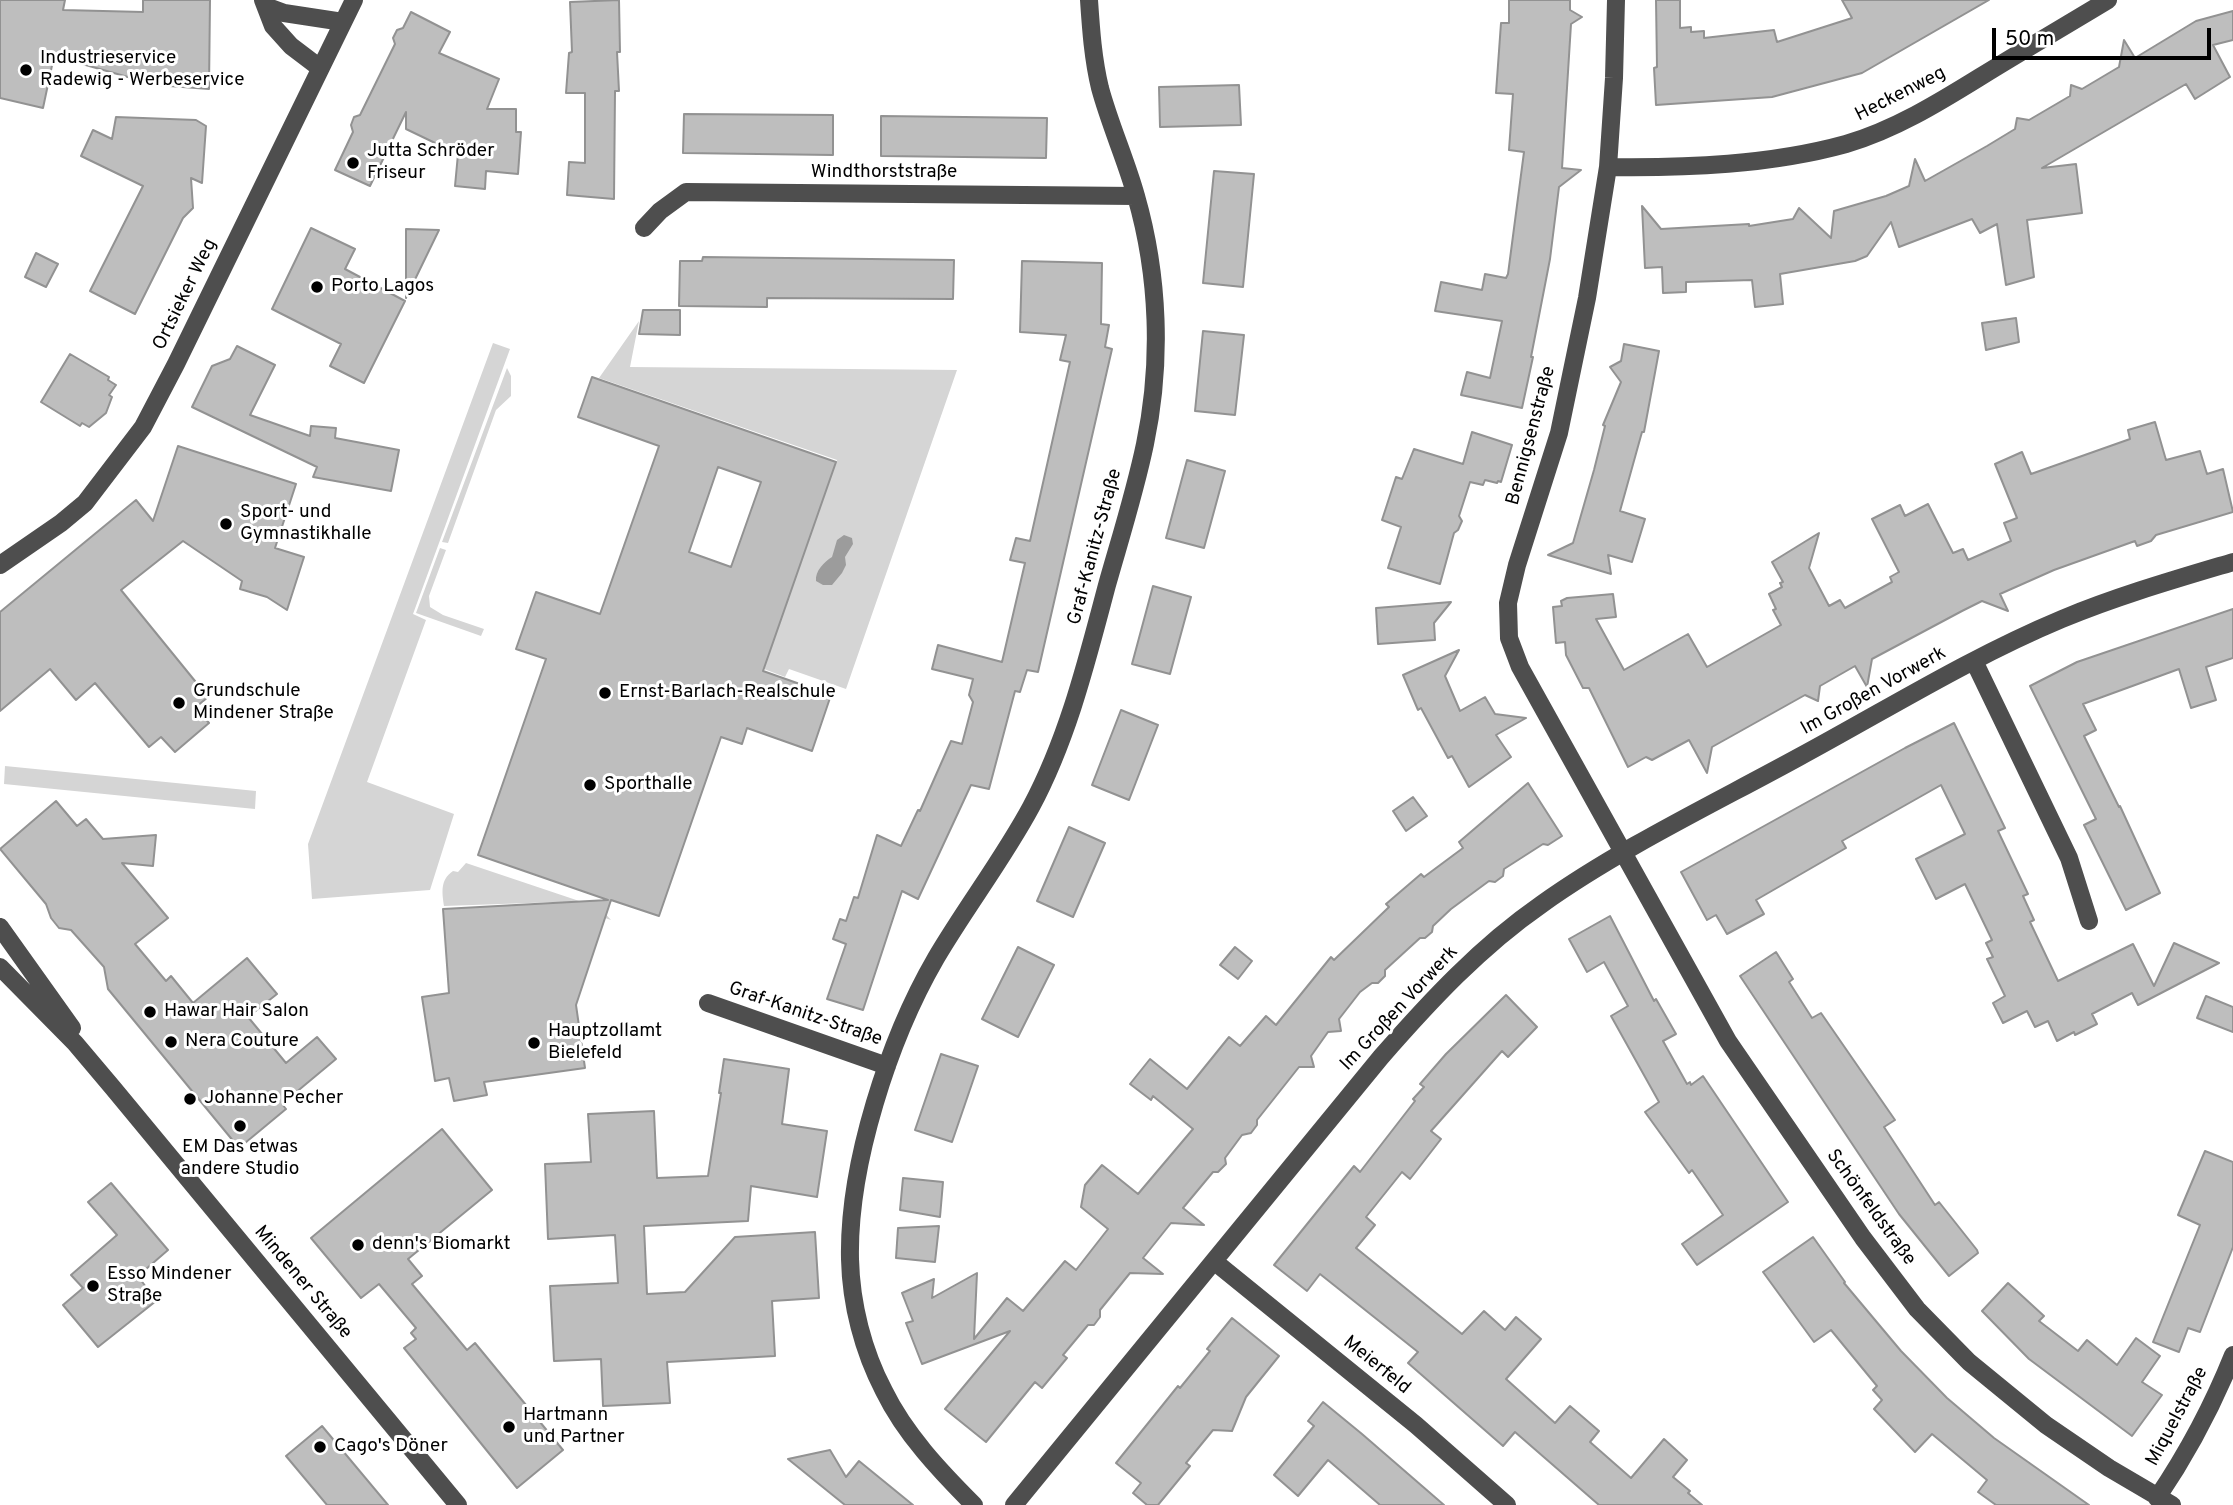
<!DOCTYPE html>
<meta charset="utf-8">
<style>
body{margin:0}
#map{position:relative;width:2233px;height:1505px;overflow:hidden;background:#fff;font-family:Overpass,sans-serif}
canvas{display:block}
.scale{position:absolute;left:1992px;top:28px;width:219px;height:32px;box-sizing:border-box;border:4px solid #000;border-top:0;padding-left:9px;font-size:21px;line-height:24px;white-space:nowrap;color:#000;-webkit-text-stroke:5px #fff;paint-order:stroke}
</style>
<div id="map">
<canvas width="2233" height="1505"></canvas>
<div class="scale">50 m</div>
</div>
<script>
const g = document.querySelector('canvas').getContext('2d');
g.lineJoin = 'round';
function fill(path, color) { g.fillStyle = color; g.fill(path, 'evenodd'); }
function stroke(path, color, width, dash) { g.strokeStyle = color; g.lineWidth = width; g.lineCap = dash ? 'butt' : 'round'; g.setLineDash(dash || []); g.stroke(path); }
function write(font, color, halo, rows, align = 'center') {
  g.font = font + ' Overpass,sans-serif'; g.lineWidth = 6; g.setLineDash([]); g.textBaseline = 'middle'; g.strokeStyle = halo; g.fillStyle = color; for (const [text, x, y, turn = 0] of rows) {
    g.save(); g.translate(x, y); g.rotate((+turn || 0) * Math.PI / 180); g.textAlign = isNaN(turn) ? turn : align; if (halo) g.strokeText(text, 0, 0); g.fillText(text, 0, 0); g.restore();
  }
}
fill(new Path2D(`
 M639,321L630,367L957,370L846,689L789,669L785,677L764,669L837,460L599,378Z
 M493,343L510,349L413,614L426,620L367,782L454,814L430,890L312,899L308,844Z
 M507,368L511,376V396L496,410L448,543L442,542Z
 M440,548L446,550L429,596L430,607L443,615L484,629L481,636L416,613Z
 M5,766L256,791L255,809L4,784Z
 M466,863L600,908L611,920L557,902L444,906C442,892 440,880 453,871L458,872Z`), '#d5d5d5');
fill(new Path2D(`
 M844,535L852,538L853,544L845,557L846,565L842,573L832,585H823L816,581C815,571 824,562 832,557L837,540Z`), '#9c9c9c');
const building = new Path2D(`
 M0,0H65L63,10L143,12V0H210L209,89L156,85L54,56L43,108L0,98Z
 M619,0L620,52H617L619,91H615L614,199L567,195L569,162L585,163V93H566L569,53L572,52L570,2Z
 M1509,0H1570V10L1582,17L1571,24L1562,168L1581,170L1559,187L1550,259L1531,357H1533L1522,408L1461,395L1467,372L1490,378L1502,321L1435,311L1441,282L1482,290L1485,274L1506,278L1508,274L1524,152L1509,150L1513,94L1496,93L1501,23H1509Z
 M1656,0H1680V28L1691,27V32L1704,31V38L1774,30L1777,42L1852,18L1842,0H1989L1862,73L1772,97L1656,105L1654,68L1657,67Z
 M2233,11V40L2213,45L2230,77L2195,99L2186,84L2042,168L2076,164L2082,213L2027,220L2034,277L2006,285L1997,224L1980,233L1972,219L1899,247L1891,222L1867,256L1855,261L1780,274L1783,304L1755,307L1752,280L1686,282V292L1663,293L1662,267L1645,268L1642,206L1661,229L1749,224V226L1793,219L1799,208L1831,238L1834,211L1886,196L1909,186L1915,159L1925,181L1987,146L2015,129L2017,118L2029,120L2070,96L2071,85L2082,89L2119,67L2124,40L2135,58L2196,21Z
 M411,12L450,32L439,53L499,79L487,109H516V132H521L518,174L486,171L485,189L455,186L458,154L406,129V112L370,186L335,170L353,132L351,125L354,117L360,115L395,44L393,38L397,30L403,28Z
 M1239,85L1241,125L1160,127L1159,87Z
 M684,114L833,115V155L683,153Z
 M881,116L1047,118L1046,158L881,156Z
 M116,117L196,120L206,126L202,183L191,178L193,208L183,218L135,314L90,291L143,186L81,156L93,130L112,139Z
 M1214,171L1254,174L1243,287L1203,283Z
 M311,228L355,249L345,269L405,301L364,383L330,366L341,344L272,309Z
 M406,229L439,230L406,298Z
 M36,253L58,264L46,287L25,277Z
 M703,257L954,260L953,299L767,298V307L679,306L680,261H702Z
 M1022,261L1102,263L1101,324L1109,325L1105,347L1112,349L1038,672L1027,670L1020,692L1015,691L989,789L971,785L918,899L902,891L863,1010L827,999L846,944L833,939L840,919L846,921L854,897L858,898L877,835L901,846L918,810L920,811L951,741L962,744L973,702L969,695L973,679L932,669L938,645L1002,662L1025,563L1010,560L1016,538L1030,541L1070,362L1060,360L1066,335L1020,332Z
 M643,310H680V335L639,334Z
 M2016,318L2019,342L1986,350L1982,323Z
 M1203,331L1244,335L1235,415L1195,411Z
 M1624,344L1659,351L1644,432H1642L1620,511L1645,519L1632,562L1608,555L1611,574L1548,555L1573,543L1594,470L1605,426L1603,425L1621,382L1610,367L1621,361Z
 M237,346L275,365L250,415L310,436L311,426L336,428L335,438L399,450L391,491L313,477L317,467L192,407L212,366L230,359Z
 M70,354L109,377L108,380L116,385L109,395L112,397L106,413L89,427L82,423L80,426L41,402Z
 M592,377L836,462L763,671L831,695L812,751L747,728L742,744L721,737L659,916L611,900L576,1005L585,1068L484,1082L487,1095L454,1101L449,1078L435,1081L422,997L449,993L443,909L608,900L478,855L546,659L516,649L536,592L600,614L659,446L578,417ZM718,467L761,482L731,567L689,552Z
 M2155,422L2166,460L2200,451L2207,474L2223,469L2233,512L2156,535L2151,541L2137,546L2135,541L2054,570L2000,594L2008,611L1982,601L1962,611L1872,659L1867,687L1855,666L1820,686L1818,701L1805,695L1712,747L1707,773L1689,740L1652,760L1646,757L1628,767L1589,688H1583L1566,655L1565,642L1556,643L1553,607L1562,606L1561,601L1567,598L1613,594L1616,617L1596,619L1624,670L1688,634L1707,667L1781,625L1773,610L1776,609L1769,594L1782,587L1780,583L1783,582L1772,562L1819,533L1809,568L1829,606L1840,600L1845,608L1892,582L1890,577L1899,572L1872,519L1900,505L1905,516L1928,504L1953,553L1963,549L1968,560L2011,541L2004,523L2017,518L1995,464L2022,452L2031,474L2130,439L2128,430Z
 M1472,432L1512,445L1501,482L1498,481L1497,483L1485,480L1483,485L1470,482L1459,516L1462,521L1458,530L1454,533L1440,584L1388,568L1401,527L1382,520L1396,477L1402,479L1414,449L1463,464Z
 M178,446L296,484L275,548L304,557L287,610L267,597L240,589L242,581L183,541L121,590L208,697L196,707L209,723L175,752L161,737L149,747L95,683L76,700L50,669L0,711V612L136,500L153,521Z
 M1187,460L1225,471L1204,548L1166,538Z
 M1153,586L1191,597L1170,674L1132,664Z
 M1451,602L1434,623L1435,640L1378,644L1376,608Z
 M2233,609V658L2206,667L2216,700L2191,708L2179,669L2083,704L2096,730L2084,736L2119,807L2120,806L2160,893L2126,910L2084,825L2096,819L2030,686L2077,662Z
 M1459,650L1445,676L1460,711L1485,697L1495,714L1526,718L1496,735L1511,757L1469,787L1452,756L1448,758L1421,708L1418,710L1403,675Z
 M1121,710L1158,725L1129,800L1092,785Z
 M1954,723L2005,828L1998,831L2028,894L2023,896L2034,920L2030,922L2058,981L2133,944L2154,986L2174,943L2219,963L2138,1005L2132,993L2092,1014L2097,1024L2075,1035L2074,1032L2057,1041L2048,1021L2035,1027L2027,1011L2003,1023L1993,1003L2005,996L1987,959L1993,957L1986,943L1992,940L1965,884L1936,899L1916,859L1965,834L1941,785L1842,841L1846,848L1756,900L1764,914L1727,934L1716,915L1707,920L1681,872L1905,748Z
 M1528,783L1562,836L1548,845L1543,844L1504,869L1503,876L1495,882L1489,881L1451,909L1433,926L1432,932L1425,938H1420L1385,970V976L1378,983H1372L1360,992L1339,1019L1341,1031L1328,1032L1311,1056L1314,1067H1299L1257,1120V1125L1251,1133L1242,1135L1225,1158L1226,1164L1218,1172H1213L1183,1208L1204,1225L1171,1223L1143,1258L1163,1274L1130,1273L1100,1310V1317L1094,1325H1088L1063,1355L1067,1358L1042,1388L1035,1382L986,1442L945,1409L1010,1331L922,1364L906,1323L913,1321L902,1293L934,1279L932,1298L977,1273L974,1339L1007,1298L1023,1311L1065,1261L1076,1270L1108,1229L1081,1207L1085,1185L1102,1165L1138,1194L1193,1129L1153,1096L1151,1100L1130,1084L1150,1059L1187,1089L1229,1037L1240,1046L1266,1016L1276,1025L1331,957L1334,960L1389,907L1386,904L1421,874L1424,877L1463,848L1459,842Z
 M1413,797L1427,816L1406,831L1393,811Z
 M56,801L77,826L86,819L103,839L156,835L153,866L122,863L168,918L135,944L166,981L171,976L193,1003L247,958L277,994L248,1017L286,1063L317,1037L336,1059L282,1104L286,1109L239,1148L108,989L104,967L71,930L59,928L51,918L46,904L0,849Z
 M1069,827L1105,843L1073,917L1037,901Z
 M1610,916L1654,1001L1656,999L1676,1034L1663,1041L1687,1084L1690,1082L1691,1085L1703,1076L1788,1202L1697,1265L1682,1244L1723,1215L1692,1170L1689,1173L1645,1112L1659,1102L1611,1016L1628,1006L1604,962L1587,972L1569,939Z
 M1018,947L1054,965L1018,1037L982,1019Z
 M1235,947L1252,961L1238,979L1220,965Z
 M1776,952L1793,979L1789,982L1812,1018L1821,1013L1895,1120L1884,1127L1935,1205L1939,1202L1977,1250L1978,1253L1949,1276L1899,1214L1740,976Z
 M1506,995L1537,1027L1508,1057L1502,1051L1431,1131L1441,1139L1410,1179L1402,1172L1366,1217L1375,1225L1356,1248L1462,1334L1484,1311L1505,1330L1516,1317L1541,1339L1506,1379L1555,1423L1570,1406L1599,1431L1590,1442L1631,1478L1664,1439L1687,1460L1673,1477L1690,1491L1688,1493L1702,1505H1599L1515,1432L1503,1446L1408,1363L1418,1352L1320,1274L1307,1291L1274,1265L1354,1166L1360,1172L1415,1101L1413,1099L1424,1087L1420,1084L1446,1054Z
 M2206,996L2233,1007V1032L2197,1018Z
 M941,1054L978,1066L952,1142L915,1130Z
 M724,1059L789,1069L782,1124L827,1131L817,1197L751,1186L748,1221L644,1226L647,1294L685,1292L735,1237L815,1232L819,1298L772,1301L775,1356L667,1362L670,1403L603,1406L601,1359L554,1361L550,1286L618,1283L615,1235L548,1239L545,1164L591,1162L588,1114L654,1111L657,1178L708,1176L721,1093H719Z
 M442,1129L492,1190L408,1259L422,1276L412,1284L467,1350L475,1343L563,1450L517,1488L404,1348L416,1339L411,1333L416,1328L379,1284L361,1298L311,1238Z
 M2205,1151L2233,1162V1247L2200,1332L2188,1328L2179,1352L2153,1342L2200,1225L2178,1215Z
 M903,1178L943,1182L940,1217L900,1210Z
 M111,1183L168,1250L138,1276L156,1301L98,1347L63,1305L83,1288L71,1275L117,1235L88,1202Z
 M939,1226L935,1262L896,1258L898,1228Z
 M1813,1237L1845,1282L1844,1283L1901,1351L1947,1398L1994,1438L2089,1505H1996L1978,1492L1987,1480L1932,1434L1915,1452L1874,1409L1882,1400L1873,1390L1877,1386L1831,1330L1814,1342L1763,1272Z
 M2008,1283L2044,1316L2039,1321L2078,1351L2087,1340L2117,1365L2136,1338L2160,1356L2142,1382L2162,1395L2132,1436L2029,1359L1982,1311Z
 M1232,1318L1279,1356L1246,1397L1232,1431L1213,1430L1186,1463L1190,1466L1158,1505H1147L1133,1493L1141,1483L1116,1463L1178,1386L1180,1388L1210,1351L1207,1349Z
 M1323,1402L1362,1434L1444,1505H1380L1328,1460L1298,1496L1274,1475L1314,1426L1308,1421Z
 M322,1426L388,1505H327L286,1456Z
 M830,1450L846,1477L859,1461L913,1505H845L788,1459Z`);
fill(building, '#bebebe');
stroke(building, '#929292', 2);
stroke(new Path2D(`
 M263,0L273,26L291,46L320,68
 M1616,0L1614,78L1608,167L1587,298L1559,433L1517,565L1508,603L1509,638L1520,667L1728,1041L1863,1238L1917,1309L1969,1362L2046,1425L2109,1468L2172,1505
 M268,7L284,13L343,22
 M1608,167C1687,168 1770,165 1846,144C1894,130 1938,103 1980,77C2022,51 2065,26 2108,0
 M644,228L660,211L686,192L1136,196
 M0,565L61,523L85,503L143,427L176,364L354,0
 M1974,661L2069,858L2089,921
 M0,927L72,1028
 M0,967L75,1043L113,1088L458,1505
 M708,1003L887,1066
 M1215,1262L1416,1425L1507,1505
 M2157,1498C2188,1452 2213,1405 2233,1355
 M974,1505C940,1471 905,1434 884,1391C863,1351 851,1304 850,1259C848,1165 889,1039 936,958C966,907 1003,859 1031,807C1068,738 1087,660 1107,585C1120,539 1135,492 1145,444C1162,363 1159,276 1136,196C1126,160 1110,125 1100,88C1093,59 1091,30 1089,0
 M1014,1505L1381,1057C1430,1001 1480,947 1542,904C1619,849 1715,803 1799,757C1886,710 1971,657 2062,619C2117,596 2176,579 2233,562`), '#4e4e4e', 18);
for (const [x, y, r, color] of [
 [26,70,7,"#000"],
 [353,163,7,"#000"],
 [317,287,7,"#000"],
 [226,524,7,"#000"],
 [605,693,7,"#000"],
 [179,703,7,"#000"],
 [590,785,7,"#000"],
 [150,1012,7,"#000"],
 [171,1042,7,"#000"],
 [534,1043,7,"#000"],
 [190,1099,7,"#000"],
 [240,1126,7,"#000"],
 [358,1245,7,"#000"],
 [93,1286,7,"#000"],
 [509,1427,7,"#000"],
 [320,1447,7,"#000"]
]) { const dot = new Path2D(); dot.arc(x, y, r, 0, 2 * Math.PI); g.fillStyle = color; g.fill(dot); stroke(dot, '#fff', 2.5); }
write('19px', '#000', '#fff', [
 ["Industrieservice",40,59],
 ["Radewig - Werbeservice",40,81],
 ["Jutta Schröder",367,152],
 ["Friseur",367,174],
 ["Porto Lagos",331,287],
 ["Sport- und",240,513],
 ["Gymnastikhalle",240,535],
 ["Grundschule",193,692],
 ["Mindener Straße",193,714],
 ["Ernst-Barlach-Realschule",619,693],
 ["Sporthalle",604,785],
 ["Hawar Hair Salon",164,1012],
 ["Hauptzollamt",548,1032],
 ["Bielefeld",548,1054],
 ["Nera Couture",185,1042],
 ["Johanne Pecher",204,1099],
 ["EM Das etwas",240,1148,"center"],
 ["andere Studio",240,1170,"center"],
 ["denn's Biomarkt",372,1245],
 ["Esso Mindener",107,1275],
 ["Straße",107,1297],
 ["Hartmann",523,1416],
 ["und Partner",523,1438],
 ["Cago's Döner",334,1447]
], 'left');
write('19px', '#000', '#fff', [
 ["Heckenweg",1901,95,-27],
 ["Windthorststraße",884,173],
 ["Ortsieker Weg",186,295,-64],
 ["Bennigsenstraße",1532,436,-75],
 ["Graf-Kanitz-Straße",1096,547,-75],
 ["Im Großen Vorwerk",1874,692,-29],
 ["Im Großen Vorwerk",1400,1009,-47],
 ["Graf-Kanitz-Straße",805,1015,19],
 ["Schönfeldstraße",1870,1208,54],
 ["Mindener Straße",302,1283,50],
 ["Meierfeld",1376,1366,39],
 ["Miquelstraße",2178,1417,-62]
]);
</script>
